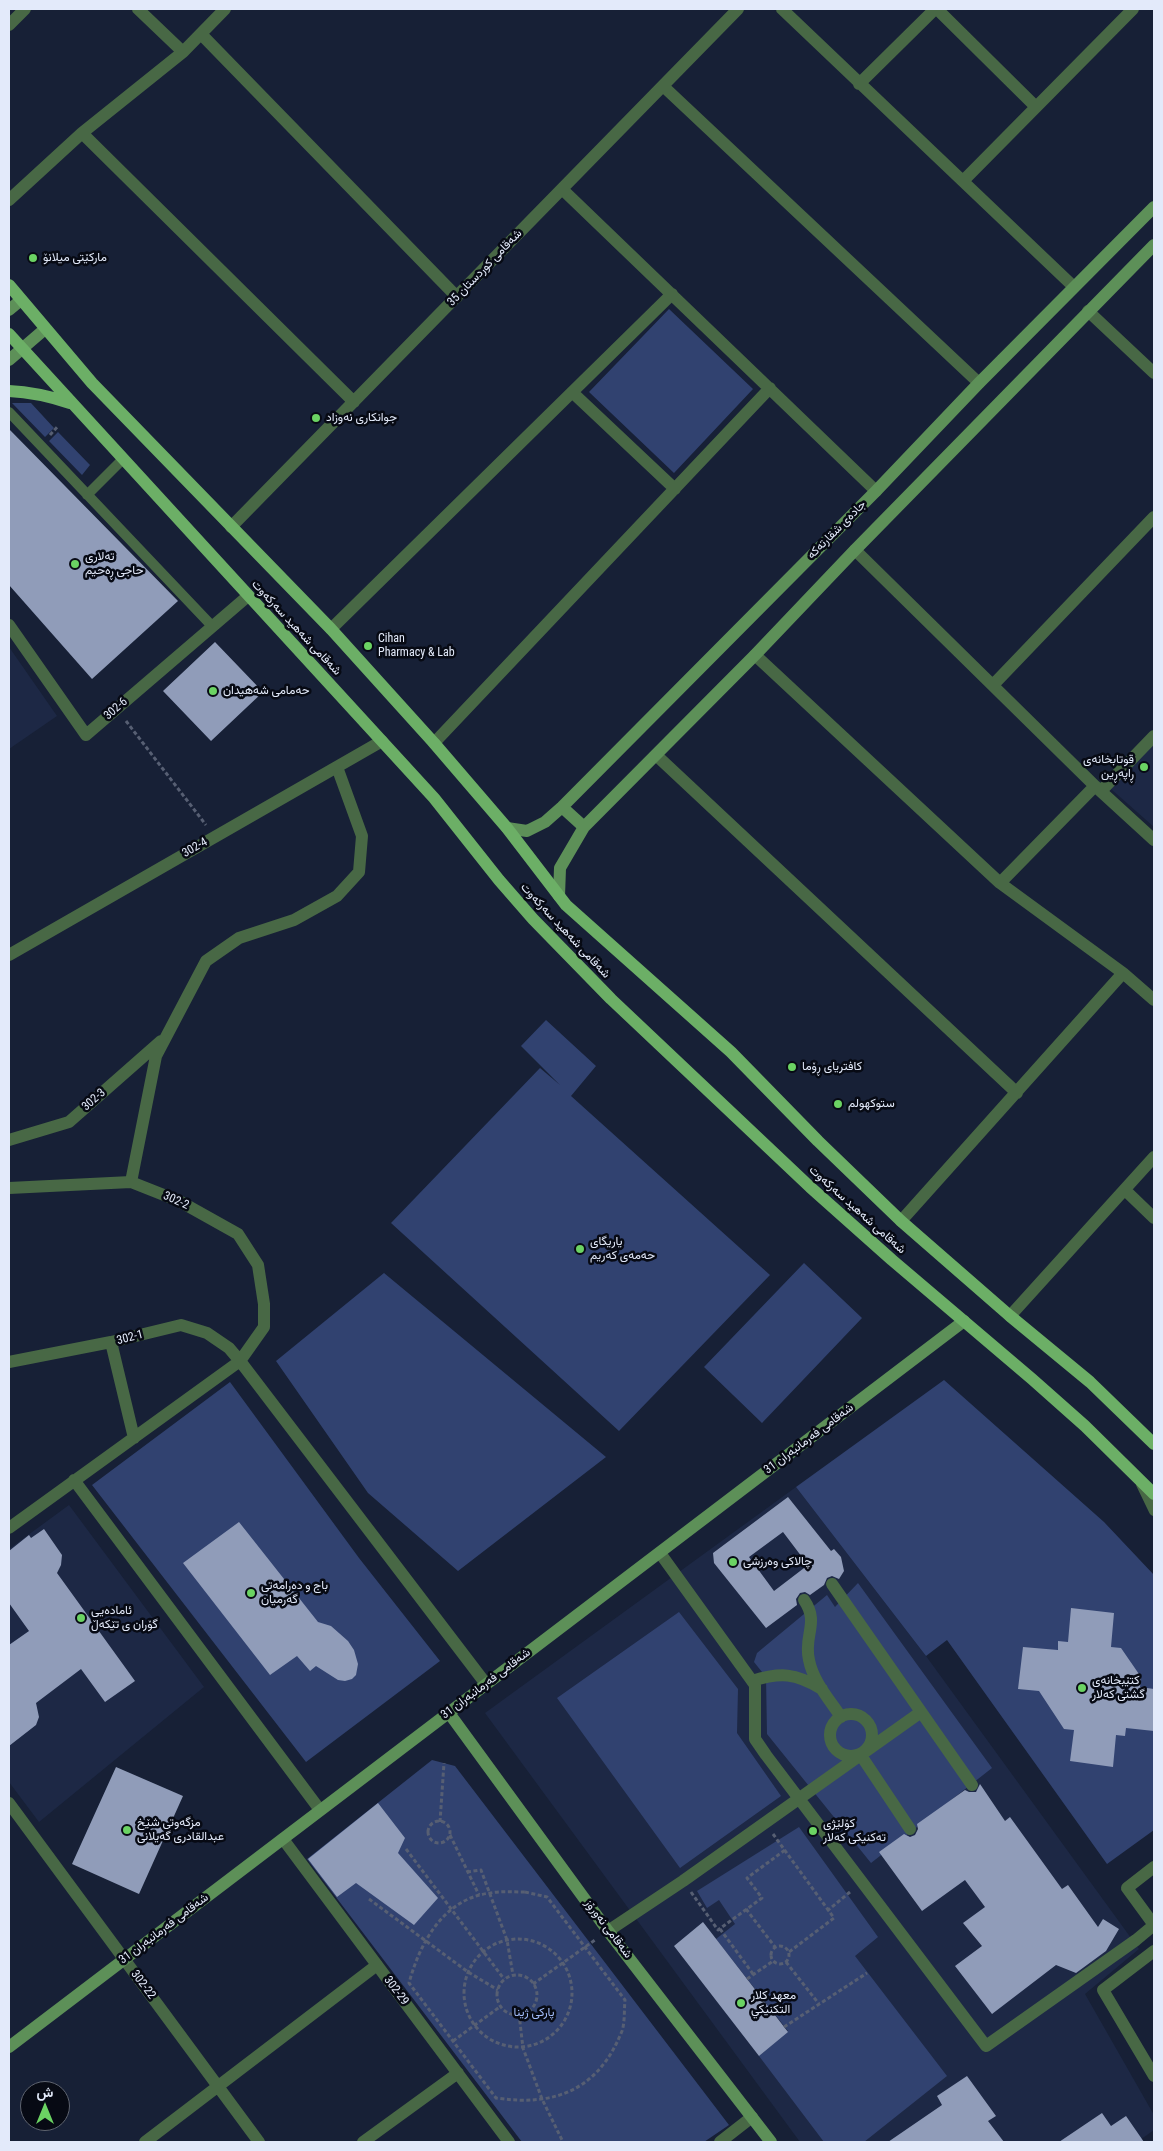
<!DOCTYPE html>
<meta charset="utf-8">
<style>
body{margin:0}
#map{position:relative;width:1163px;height:2151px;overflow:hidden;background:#172036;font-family:"Roboto Condensed",Vazirmatn,sans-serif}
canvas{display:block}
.frame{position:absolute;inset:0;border:10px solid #e3eafa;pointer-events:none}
.north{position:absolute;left:20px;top:2081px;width:50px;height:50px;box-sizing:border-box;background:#070a14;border:1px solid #5f6470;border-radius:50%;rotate:0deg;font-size:14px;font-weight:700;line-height:20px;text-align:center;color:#e3eafa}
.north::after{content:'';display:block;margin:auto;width:18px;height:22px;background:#6bd363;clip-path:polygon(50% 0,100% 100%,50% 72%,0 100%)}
</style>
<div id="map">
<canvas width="1163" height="2151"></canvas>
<div class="frame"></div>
<div class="north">ش</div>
</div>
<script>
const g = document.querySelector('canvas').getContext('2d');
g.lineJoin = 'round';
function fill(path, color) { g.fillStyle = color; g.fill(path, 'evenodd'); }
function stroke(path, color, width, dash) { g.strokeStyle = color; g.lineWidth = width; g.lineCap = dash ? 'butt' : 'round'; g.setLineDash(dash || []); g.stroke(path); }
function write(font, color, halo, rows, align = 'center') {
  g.font = font + ' "Roboto Condensed",Vazirmatn,sans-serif'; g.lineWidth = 5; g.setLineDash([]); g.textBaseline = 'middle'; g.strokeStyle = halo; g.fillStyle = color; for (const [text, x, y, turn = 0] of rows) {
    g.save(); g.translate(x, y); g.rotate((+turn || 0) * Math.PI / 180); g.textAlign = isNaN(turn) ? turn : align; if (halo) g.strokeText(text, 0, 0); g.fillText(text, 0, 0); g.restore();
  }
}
fill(new Path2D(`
 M9,647L57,716L9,749Z
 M1154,744V827L1111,789Z
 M796,1487L926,1656L1139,1949L1085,1994L1154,2115V2130L1137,2142H800L485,1713Z
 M69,1505L204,1687L39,1822L9,1782V1549Z`), '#1d2845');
fill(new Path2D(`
 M669,309L753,389L674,473L589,392Z
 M12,403H31L54,428L45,437Z
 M58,432L90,465L82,475L49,441Z
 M546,1020L596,1066L571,1096L770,1275L619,1431L391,1223L540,1068L560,1085L521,1046Z
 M804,1263L862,1318L762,1423L704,1367Z
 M384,1273L606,1457L458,1571L368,1493L276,1361Z
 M944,1380L1104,1522L1154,1575V1830L1107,1864L947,1640L926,1656L796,1487Z
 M230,1382L359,1558L440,1661L306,1762L92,1485Z
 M858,1583L992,1768L871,1863L767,1734L766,1677L754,1662L757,1653L763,1648L827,1595L835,1607Z
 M679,1612L738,1689L737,1733L781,1796L680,1868L557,1698Z
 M432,1760L455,1766L729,2125L704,2142H522L307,1859Z
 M799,1827L878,1937L855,1956L947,2076L864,2142H824L759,2056L788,2031L716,1939L735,1924L719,1900L707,1908L697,1891Z`), '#314270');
fill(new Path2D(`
 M9,429L178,601L92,679L9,585Z
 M215,642L263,692L211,741L163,691Z
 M788,1497L831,1551L834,1549L841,1557L844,1571L839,1579L832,1576L827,1578L824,1585L810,1595L805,1592L800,1593L796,1599L797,1605L766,1628L714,1563L713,1553ZM783,1532L808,1565L774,1591L749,1557Z
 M239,1522L318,1622L331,1626L348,1641L354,1650L358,1664L356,1675L352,1679L345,1681L338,1680L316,1666L310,1671L297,1656L270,1675L183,1563Z
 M44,1529L62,1555L61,1565L57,1573L135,1681L105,1702L81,1669L36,1703L39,1717L36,1725L9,1746V1645L29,1631L9,1603V1551L29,1535L31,1538Z
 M1071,1608L1114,1613L1111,1647L1121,1648L1141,1677L1140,1687L1154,1689V1731L1126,1728L1125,1736L1116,1735L1113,1767L1070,1761L1074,1730L1064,1729L1039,1691L1018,1689L1023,1647L1058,1650V1641L1068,1642Z
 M116,1767L183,1796L139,1894L72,1864Z
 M980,1784L1005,1821L1010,1817L1062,1889L1068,1885L1098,1927L1103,1919L1119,1929L1106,1951L1076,1973L1056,1965L992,2014L955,1966L982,1946L963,1923L985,1907L965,1880L922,1911L879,1852L904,1834L910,1837L915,1835L918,1829L917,1824L965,1790L969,1792H976Z
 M378,1803L405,1838L398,1853L438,1898L414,1925L356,1883L337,1897L308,1859Z
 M703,1922L788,2032L759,2056L674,1946Z
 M967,2076L996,2116L988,2121L1004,2142H888L942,2105L937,2096Z
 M1102,2113L1111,2126L1126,2116L1144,2142H1059Z`), '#909cb9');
stroke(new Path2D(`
 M50,435L58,426
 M126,721L206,825
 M428 1832a11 11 0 1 1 22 0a11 11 0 1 1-22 0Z
 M440,1822L444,1763
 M773,1834L834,1918L789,1952
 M450,1835L479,1895
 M406,1849L504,1979
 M467,1872L481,1870L507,1940L513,1975
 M525,1892L547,1897L625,2000C624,2010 625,2022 622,2031C599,2089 556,2107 496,2098L409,1983C420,1943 443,1899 490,1893C501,1891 513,1892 525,1892Z
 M691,1892L718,1930L762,1898L747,1878L785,1850
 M369,1899L468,1972L498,1990
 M746,1909L775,1947
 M827,1911L850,1892
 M720,1929L753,1974
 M464 1993a54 54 0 1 1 108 0a54 54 0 1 1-108 0Z
 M771 1955a9 9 0 1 1 18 0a9 9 0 1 1-18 0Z
 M786,1962L819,2004
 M497 1995a20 20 0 1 1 40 0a20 20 0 1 1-40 0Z
 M747,1979L773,1961
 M533,1984L595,1940
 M519,2014L523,2048L542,2099L563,2142
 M784,2027L867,1973
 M453,2041L501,2006`), '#575f73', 3, [4, 2.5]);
stroke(new Path2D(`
 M9,412L212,626
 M87,495L123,459
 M1141,1484L1154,1511`), '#486845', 10);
stroke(new Path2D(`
 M138,9L183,52
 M782,9L1074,287
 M937,9L1036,107
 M9,25L25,9
 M201,34L457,297
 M859,84L935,9
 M663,86L979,383
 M82,133L354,402
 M964,180L1133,9
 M562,189L876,491
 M9,200L82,133L183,52L225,9
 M1088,311L1154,373
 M572,392L675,489
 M231,527L738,9
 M855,550L1095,786L1154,840
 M9,625L86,735L248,596
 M331,629L672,294
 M755,655L1000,883L1123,973L1154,1000
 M993,685L1154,517
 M434,743L770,388
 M656,755L1017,1093
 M1101,791L1154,736
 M1000,883L1095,786
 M9,955L382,741
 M9,1140L69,1122L161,1041
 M131,1182L156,1056L206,961L239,938L294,920L337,896L359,872L362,836L337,767
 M9,1188L131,1182L179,1201L238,1234L258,1265L264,1304V1327L240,1361L9,1528
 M1125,1190L1154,1218
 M901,1221L1123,973
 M1010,1316L1154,1157
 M111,1342L134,1438
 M9,1362L111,1342L181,1325L207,1333L229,1348L240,1361L486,1684
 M74,1480L320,1810
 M660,1553L755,1685V1739L766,1755L986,2046L1136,1940L1154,1925
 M832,1584L972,1785
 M804,1600C820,1623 803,1636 809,1660C813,1681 829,1699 841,1717
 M752,1681C781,1672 795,1673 822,1689
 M830 1735a21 21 0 1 1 42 0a21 21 0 1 1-42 0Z
 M860,1754L910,1829
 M9,1803L259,2142
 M283,1839L509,2142
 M1154,1867L1127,1888L1154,1925
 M608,1931L683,1881L921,1712
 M1154,1951L1103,1990L1154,2076
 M145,2142L377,1965
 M363,2142L458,2073
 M720,2142L752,2117`), '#486845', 12);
stroke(new Path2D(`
 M9,310L21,300
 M9,360L45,329
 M562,807L584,827
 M507,828L527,831L545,822L562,807L876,491L979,383L1154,207
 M559,896L560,868L584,827L755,655L855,550L1154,245
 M449,1713L608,1931L771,2142
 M9,2047L964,1321`), '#5d9058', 12);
stroke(new Path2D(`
 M9,285L92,383L331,629L434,743L507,828L566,905L731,1052L818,1141L901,1221L1010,1316L1090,1382L1154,1444
 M9,334L434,798L499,880L533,919L611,999L810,1187L892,1260L1032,1379L1085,1426L1154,1494
 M9,391C31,392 49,396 70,403`), '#6caf66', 12);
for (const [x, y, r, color] of [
 [33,258,5,"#6bd363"],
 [316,418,5,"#6bd363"],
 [75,564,5,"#6bd363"],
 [368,646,5,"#6bd363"],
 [213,691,5,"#6bd363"],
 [1144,767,5,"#6bd363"],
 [792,1067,5,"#6bd363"],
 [838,1104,5,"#6bd363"],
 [580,1249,5,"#6bd363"],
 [733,1562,5,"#6bd363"],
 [251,1593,5,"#6bd363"],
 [81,1618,5,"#6bd363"],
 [1082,1688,5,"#6bd363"],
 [127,1830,5,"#6bd363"],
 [813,1831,5,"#6bd363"],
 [741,2003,5,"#6bd363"]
]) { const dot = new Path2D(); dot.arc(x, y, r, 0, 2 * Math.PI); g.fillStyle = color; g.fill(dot); stroke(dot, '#070a14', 2); }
write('12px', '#e3eafa', '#070a14', [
 ["مارکێتی میلانۆ",43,258],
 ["جوانکاری نەوزاد",326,418],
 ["تەلاری",85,557],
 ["حاجی ڕەحیم",85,571],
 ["Cihan",378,639],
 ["Pharmacy & Lab",378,653],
 ["حەمامی شەهیدان",223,691],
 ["قوتابخانەی",1134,760,"right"],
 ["ڕاپەڕین",1134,774,"right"],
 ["کافتریای ڕۆما",802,1067],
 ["ستوكهولم",848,1104],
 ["یاریگای",590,1242],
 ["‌حەمەی کەریم",590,1256],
 ["چالاکی وەرزشی",743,1562],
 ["باج و دەرامەتی",261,1586],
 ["گەرمیان",261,1600],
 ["ئامادەیی",91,1611],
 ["گۆران ی تێکەڵ",91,1625],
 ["کتێبخانەی",1092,1681],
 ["گشتی کەلار",1092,1695],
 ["مزگەوتی شێخ",137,1823],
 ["عبدالقادری گەیلانی",137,1837],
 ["کۆلێژی",823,1824],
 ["تەکنیکی کەلار",823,1838],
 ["معهد كلار",751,1996],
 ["التكنيكي",751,2010]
], 'left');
write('12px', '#e3eafa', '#070a14', [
 ["شەقامی کوردستان 35",485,268,-46],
 ["جادەی شقارتەکە",837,530,-45],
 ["شەقامی شەهید سەرکەوت",296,628,47],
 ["302-6",116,709,-41],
 ["302-4",195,848,-30],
 ["شەقامی شەهید سەرکەوت",565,931,47],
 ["302-3",94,1100,-41],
 ["302-2",176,1201,24],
 ["شەقامی شەهید سەرکەوت",857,1210,42],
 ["302-1",130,1338,-14],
 ["شەقامی فەرمانبەران 31",809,1439,-37],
 ["شەقامی فەرمانبەران 31",486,1684,-37],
 ["شەقامی فەرمانبەران 31",164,1929,-37],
 ["شەقامی نەورۆز",608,1929,53],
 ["302-22",143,1985,53],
 ["302-29",396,1991,53]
]);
write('12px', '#a3bdfb', '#070a14', [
 ["پارکی ژینا",534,2013]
]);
</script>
